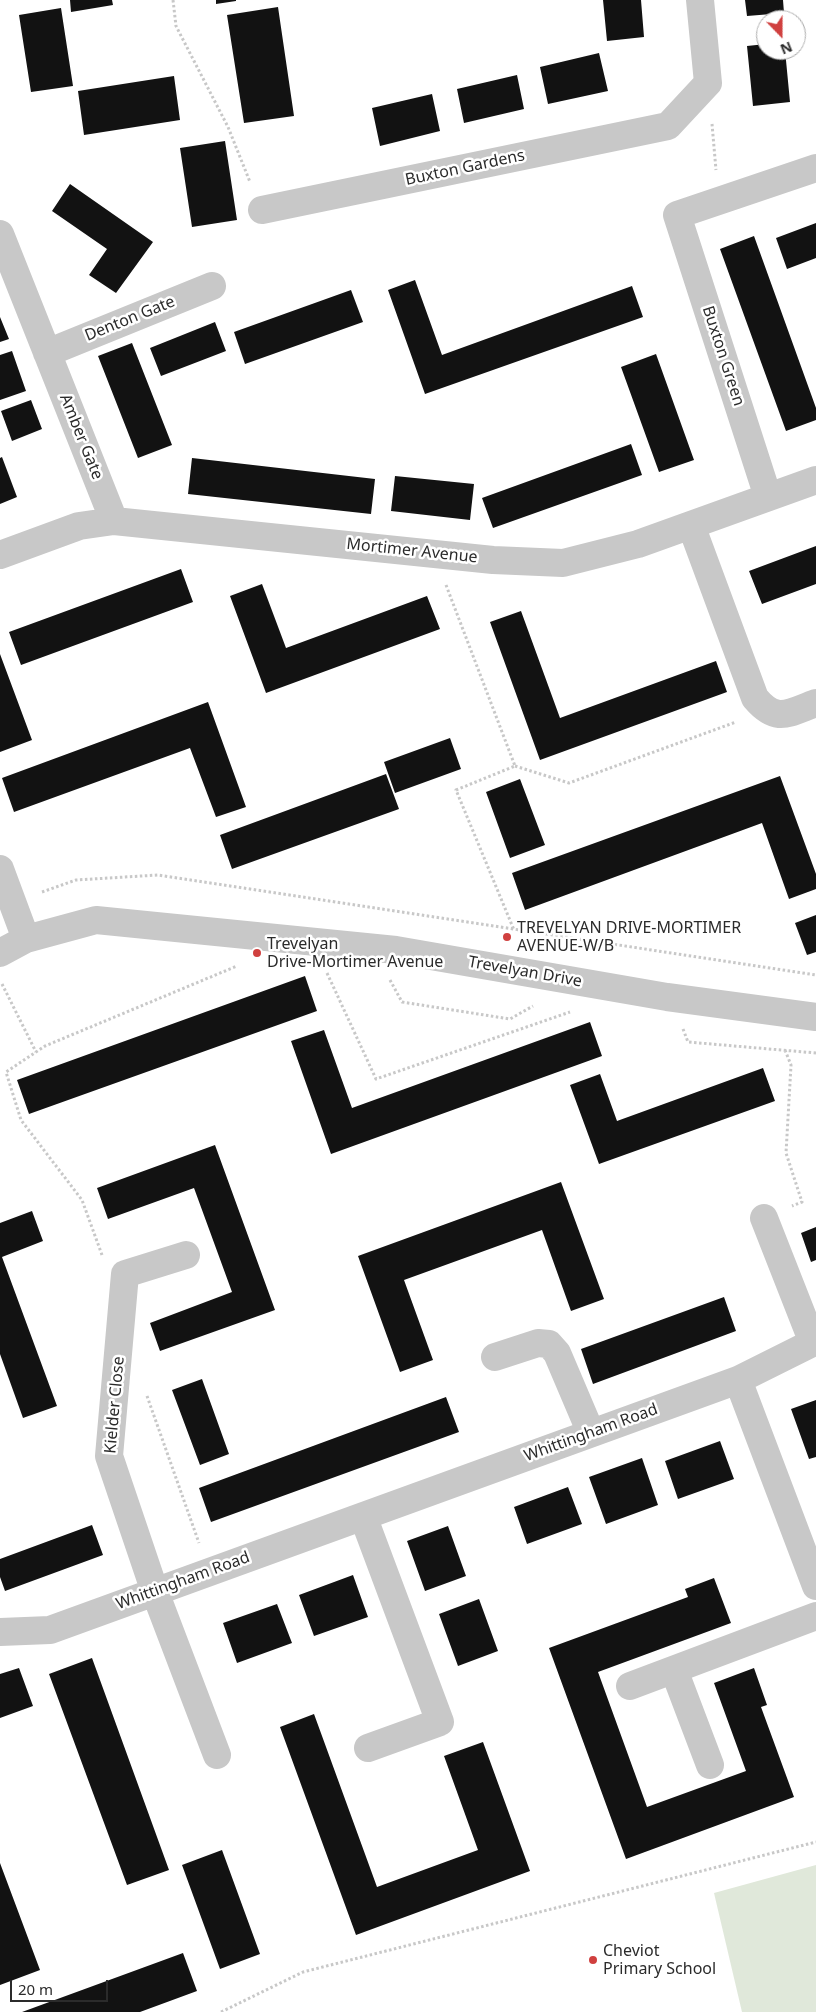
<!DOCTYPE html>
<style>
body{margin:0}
#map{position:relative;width:816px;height:2012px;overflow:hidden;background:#fff;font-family:"Noto Sans",sans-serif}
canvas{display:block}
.north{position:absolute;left:756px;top:10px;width:50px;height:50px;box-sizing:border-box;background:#fff;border:1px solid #aaa;border-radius:50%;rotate:158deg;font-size:14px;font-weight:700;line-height:20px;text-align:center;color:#2b2b2b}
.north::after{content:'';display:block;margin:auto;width:18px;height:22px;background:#d0403f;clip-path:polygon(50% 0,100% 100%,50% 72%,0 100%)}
.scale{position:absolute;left:10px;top:1980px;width:98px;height:22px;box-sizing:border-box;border:2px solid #2b2b2b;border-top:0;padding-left:6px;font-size:15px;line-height:18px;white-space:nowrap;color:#2b2b2b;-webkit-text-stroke:4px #fff;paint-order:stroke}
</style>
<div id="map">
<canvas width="816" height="2012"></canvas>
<div class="north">N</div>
<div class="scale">20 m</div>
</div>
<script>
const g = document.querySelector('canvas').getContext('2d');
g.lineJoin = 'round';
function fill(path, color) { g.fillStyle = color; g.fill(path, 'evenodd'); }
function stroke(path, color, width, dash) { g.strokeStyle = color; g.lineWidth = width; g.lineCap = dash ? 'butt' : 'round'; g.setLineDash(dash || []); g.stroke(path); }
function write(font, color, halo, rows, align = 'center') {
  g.font = font + ' "Noto Sans",sans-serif'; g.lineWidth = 5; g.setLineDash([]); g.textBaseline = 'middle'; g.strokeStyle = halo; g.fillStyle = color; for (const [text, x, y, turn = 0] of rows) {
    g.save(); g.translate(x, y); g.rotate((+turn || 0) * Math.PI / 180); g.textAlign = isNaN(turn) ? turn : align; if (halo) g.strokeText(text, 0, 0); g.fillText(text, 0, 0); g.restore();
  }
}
fill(new Path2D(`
 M816,1865V2012H742L714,1893Z`), '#e0e8da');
fill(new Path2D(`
 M70,0H112L113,5L71,12Z
 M216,0H236V1L216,4Z
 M603,0H641L644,37L607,41Z
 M745,0H783L784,13L747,16Z
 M278,7L294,116L244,123L227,15Z
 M61,8L73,86L31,92L19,15Z
 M766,44V50H785L790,102L753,106L747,46Z
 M599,53L608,91L548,104L540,67Z
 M517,75L524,109L464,123L457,89Z
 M174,76L180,120L84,135L78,91Z
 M432,94L440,131L380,146L372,108Z
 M225,141L237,220L192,227L180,148Z
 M70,184L153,242L116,293L89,275L107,249L52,211Z
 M816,223V258L787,269L776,238Z
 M754,236L816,408V420L786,431L720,249Z
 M415,280L442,355L632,286L643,317L425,394L388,290Z
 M351,290L363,322L245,364L234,332Z
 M0,317L9,339L0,342Z
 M215,322L226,351L161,376L150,348Z
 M132,343L172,445L138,458L98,356Z
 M12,351L26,391L0,400V355Z
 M656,354L694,460L659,472L621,367Z
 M31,400L42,429L12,441L1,411Z
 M631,444L642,475L493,528L482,498Z
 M2,457L17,497L0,504V458Z
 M192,458L375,479L371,514L188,494Z
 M395,476L474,484L470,520L391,511Z
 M816,546V584L762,604L749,571Z
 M181,569L193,602L21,665L9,632Z
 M262,584L286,648L427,596L440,629L266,693L230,596Z
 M521,611L560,718L716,661L727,692L540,760L490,622Z
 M0,654L32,740L0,752Z
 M208,702L246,807L216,817L190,748L14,812L2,778Z
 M450,738L461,769L395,793L384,762Z
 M386,774L399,809L232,869L220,835Z
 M780,776L816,874V889L789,899L762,823L525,910L512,873Z
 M520,779L545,845L510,858L486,792Z
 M816,915V952L807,955L795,923Z
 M305,976L317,1011L29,1114L17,1080Z
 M590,1022L602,1056L331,1154L291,1041L324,1030L352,1108Z
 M763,1068L775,1101L599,1164L570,1085L600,1074L617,1121Z
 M215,1145L275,1310L160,1351L150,1323L232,1292L194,1188L108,1219L97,1188Z
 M561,1182L604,1299L571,1311L542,1230L404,1280L433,1360L400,1372L358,1256Z
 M32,1211L43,1241L2,1257L57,1406L23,1418L0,1354V1223Z
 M816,1227V1260L811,1262L801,1233Z
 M724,1297L736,1331L593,1384L581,1349Z
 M202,1379L229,1454L200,1465L172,1390Z
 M446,1397L459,1432L211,1522L199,1488Z
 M816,1400V1457L809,1459L791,1409Z
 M720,1441L734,1479L678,1499L665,1461Z
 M642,1458L658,1505L606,1524L589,1477Z
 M568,1487L582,1524L527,1544L514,1507Z
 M92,1525L103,1555L5,1591L0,1577V1559Z
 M448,1526L466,1576L425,1591L407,1541Z
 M353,1575L368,1617L314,1636L299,1595Z
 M714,1578L731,1623L598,1672L647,1807L746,1771L714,1683L754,1668L767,1705L761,1707L794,1797L626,1859L549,1648L688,1597L685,1589Z
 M479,1599L498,1651L458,1666L439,1614Z
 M277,1604L292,1643L237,1663L223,1623Z
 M92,1658L169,1870L127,1885L49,1674Z
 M19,1668L33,1706L0,1718V1674Z
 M314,1714L377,1887L478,1850L444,1756L483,1742L530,1871L356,1935L280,1727Z
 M222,1850L260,1954L220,1969L182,1865Z
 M0,1863L40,1970L0,1985Z
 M183,1953L197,1991L140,2012H22Z`), '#121212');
stroke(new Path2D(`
 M173,0L176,26L228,127L250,182
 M712,124L716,170
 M446,585L515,766L456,790L514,930
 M515,766L569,783L736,722
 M42,892L76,880L158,875L816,975
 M327,973L376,1079L570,1012
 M390,980L402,1002L510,1019L533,1006
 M2,984L36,1052
 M683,1029L688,1042L816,1053
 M785,1050L791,1065L786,1153L802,1202L792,1206
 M102,1255L82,1200L21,1120L6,1072L45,1046L237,966
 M147,1396L199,1543
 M221,2012L303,1972L816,1842`), '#c8c8c8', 3, [2.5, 2.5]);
stroke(new Path2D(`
 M262,210L668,126L708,83L700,0
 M0,234L114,521
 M47,353L212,286
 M768,497L677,215L816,168
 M691,525L755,698C777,724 788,713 816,703
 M0,555L79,526L114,521L493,560L563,563L638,544L816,480
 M0,869L26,939
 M0,953L26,939L96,920L396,950L667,997L816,1017
 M764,1218L813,1343
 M186,1255L125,1274L109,1456L155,1592L217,1755
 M495,1357L538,1343L549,1344L557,1353L591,1433
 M738,1380L816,1586
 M363,1516L440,1722L368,1748
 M0,1632L50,1630L738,1380L816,1341
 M674,1670L710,1765
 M630,1686L816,1616`), '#c8c8c8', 28);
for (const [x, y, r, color] of [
 [507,937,5,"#d0403f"],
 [257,953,5,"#d0403f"],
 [593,1960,5,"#d0403f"]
]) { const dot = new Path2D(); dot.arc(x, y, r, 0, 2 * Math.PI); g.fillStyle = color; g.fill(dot); stroke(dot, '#fff', 2); }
write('16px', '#2b2b2b', '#fff', [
 ["Buxton Gardens",465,168,-12],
 ["Denton Gate",130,319,-22],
 ["Buxton Green",723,356,72],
 ["Amber Gate",81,437,68],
 ["Mortimer Avenue",412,551,6],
 ["Trevelyan Drive",525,972,10],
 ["Kielder Close",115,1405,-85],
 ["Whittingham Road",591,1433,-20],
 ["Whittingham Road",183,1581,-20]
]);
write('16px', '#2b2b2b', '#fff', [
 ["TREVELYAN DRIVE-MORTIMER",517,928],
 ["AVENUE-W/B",517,946],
 ["Trevelyan",267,944],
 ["Drive-Mortimer Avenue",267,962],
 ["Cheviot",603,1951],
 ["Primary School",603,1969]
], 'left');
</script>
